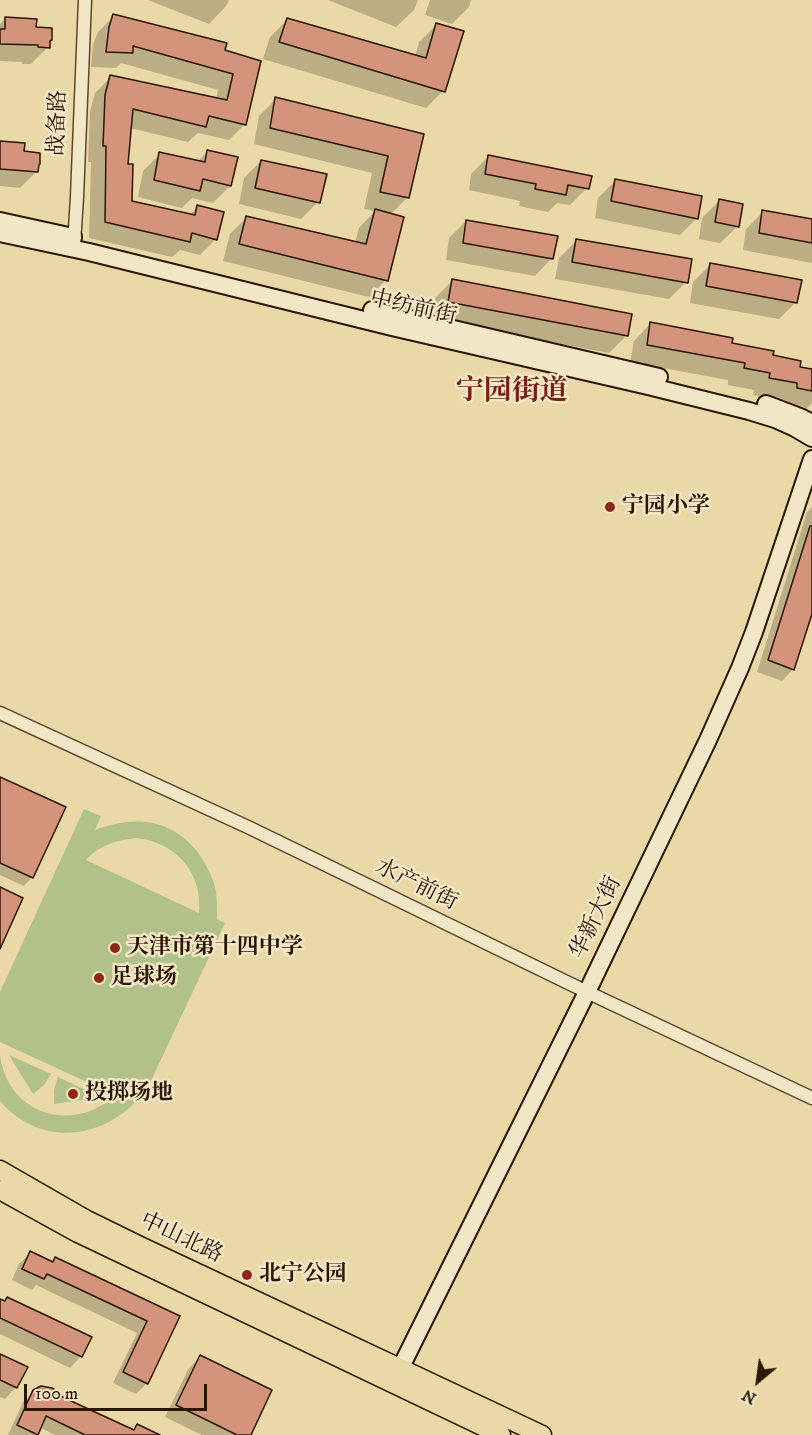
<!DOCTYPE html>
<meta charset="utf-8">
<style>
body{margin:0}
#map{position:relative;width:812px;height:1435px;overflow:hidden;background:#ead9a6;font-family:"IM FELL DW Pica",serif}
canvas{display:block}
.north{position:absolute;left:728px;top:1351px;width:60px;height:60px;-webkit-text-stroke:4px #f1e6c5;paint-order:stroke;rotate:209deg;font-size:16px;font-weight:700;line-height:24px;text-align:center;color:#2b1603}
.north::after{content:'';display:block;margin:auto;width:21px;height:27px;background:#2b1603;clip-path:polygon(50% 0,100% 100%,50% 72%,0 100%)}
.scale{position:absolute;left:24px;top:1384px;width:183px;height:27px;box-sizing:border-box;border:3px solid #2b1603;border-top:0;padding-left:8px;font-size:18px;line-height:21px;white-space:nowrap;color:#2b1603;-webkit-text-stroke:4px #f1e6c5;paint-order:stroke}
</style>
<div id="map">
<canvas width="812" height="1435"></canvas>
<div class="north">N</div>
<div class="scale">100 m</div>
</div>
<script>
const g = document.querySelector('canvas').getContext('2d');
g.lineJoin = 'round';
function fill(path, color) { g.fillStyle = color; g.fill(path, 'evenodd'); }
function stroke(path, color, width, dash) { g.strokeStyle = color; g.lineWidth = width; g.lineCap = dash ? 'butt' : 'round'; g.setLineDash(dash || []); g.stroke(path); }
function write(font, color, halo, rows, align = 'center') {
  g.font = font + ' "IM FELL DW Pica","Noto Serif SC",serif'; g.lineWidth = 5; g.setLineDash([]); g.textBaseline = 'middle'; g.strokeStyle = halo; g.fillStyle = color; for (const [text, x, y, turn = 0] of rows) {
    g.save(); g.translate(x, y); g.rotate((+turn || 0) * Math.PI / 180); g.textAlign = isNaN(turn) ? turn : align; if (halo) g.strokeText(text, 0, 0); g.fillText(text, 0, 0); g.restore();
  }
}
fill(new Path2D(`
 M84,809L101,816L95,830C133,816 168,817 196,850C205,862 213,877 216,891C217,901 217,910 217,919L225,923L149,1085C114,1138 44,1152 0,1101V1055C7,1114 73,1135 115,1095L0,1042V992ZM136,838C176,842 203,873 199,913L86,860C99,845 117,840 136,838Z
 M9,1055L51,1074L44,1085L33,1094Z
 M58,1077L100,1097L54,1104V1090Z`), '#b2c08a');
fill(new Path2D(`
 M148,0H229L226,6L209,24Z
 M328,0H418L414,10L396,27Z
 M430,0H471L469,7L452,24L425,15Z
 M114,16L259,62L245,124L229,140L198,133L188,142L130,128L127,165L130,202L190,215L198,207L216,239L200,255L180,250L172,257L89,238L91,162H88L90,112L95,93L111,77L216,99L218,90L121,63L116,68L91,67L93,44L98,32Z
 M6,18L48,47L31,64H22V62L0,61V24Z
 M287,20L415,57L419,42L436,25L443,91L426,108L263,59L270,37Z
 M276,99L422,135L408,197L390,215L386,280L369,297L223,261L230,234L247,217L355,243L359,228L375,211L364,209L372,173L254,144L259,116Z
 M0,143L23,152L37,171L20,188L0,186Z
 M207,152L230,186L213,203L192,198L182,208L138,197L143,171L160,154L197,162Z
 M488,157L587,188L570,205L557,203L548,212L519,206L520,201L469,190L471,174Z
 M261,161L318,202L301,219L239,204L244,178Z
 M615,181L697,218L680,235L595,218L598,198Z
 M719,201L738,226L720,243L699,239L702,218Z
 M763,212L812,220V263L743,250L746,229Z
 M466,221L552,258L535,276L446,260L449,238Z
 M576,241L686,282L669,299L555,279L559,258Z
 M710,265L796,302L779,319L690,303L693,282Z
 M452,281L631,315L626,336L609,353L432,319L435,298Z
 M651,323L730,344L771,356L798,368L812,371V403L805,410L780,405L781,400L753,395L754,390L728,385V380L630,362L634,341Z
 M812,507V609L793,669L782,681L757,672L807,512Z
 M0,779L32,877L24,886L0,875Z
 M31,1253L52,1263L55,1259L178,1317L147,1383L136,1394L113,1383L137,1333L36,1285L32,1290L12,1280L19,1264Z
 M7,1298L81,1356L70,1368L0,1334V1300L4,1302Z
 M0,1355L16,1387L5,1399L0,1397Z
 M200,1357L249,1435H202L165,1417L189,1368Z
 M34,1392L55,1394L132,1431L137,1425L149,1435H55L39,1427L35,1435H8L23,1402Z`), '#0003');
const building = new Path2D(`
 M113,14L227,43L225,50L261,61L246,125L209,116L206,127L133,109L128,164H133L132,201L195,215L197,205L224,212L217,240L192,233L190,242L105,222L106,146H103L105,95L110,75L227,100L233,74L133,46V53L106,52L109,27Z
 M5,17L37,19L36,27L52,28V40L50,41V48L38,47V45L0,44V29H5Z
 M287,18L426,58L436,23L464,31L445,92L279,42Z
 M275,97L424,134L409,198L380,192L388,156L270,128Z
 M0,141L25,143L24,151L40,153V164L39,165L38,172L0,169Z
 M207,150L238,157L231,186L203,179L200,191L154,180L159,152L205,162Z
 M488,155L592,176L589,189L568,185L566,195L535,189L536,184L485,174Z
 M261,160L327,174L320,203L255,188Z
 M615,179L702,196L698,219L611,201Z
 M719,199L743,204L739,227L715,222Z
 M375,209L404,217L388,281L239,244L246,216L366,244Z
 M762,210L812,219V243L759,233Z
 M466,220L558,236L553,259L463,243Z
 M576,239L692,259L688,283L572,262Z
 M710,263L802,280L797,303L706,286Z
 M452,279L632,314L628,336L448,302Z
 M650,322L733,338L732,343L774,351L773,355L801,361L800,367L812,369V391L797,388V383L769,378L770,373L744,368L745,363L647,345Z
 M810,526H812V614L794,670L768,660Z
 M0,777L66,807L33,878L0,863Z
 M0,887L23,898L0,949Z
 M30,1251L53,1262L55,1257L180,1316L148,1384L123,1372L147,1321L47,1274L44,1279L22,1269Z
 M7,1297L92,1337L82,1357L0,1318V1299L5,1301Z
 M0,1354L28,1367L17,1388L0,1380Z
 M200,1355L272,1390L251,1435H237L176,1405Z
 M41,1386L52,1388L57,1391L56,1394L134,1430L137,1424L160,1435H85L46,1416L38,1435L17,1425L33,1390Z`);
fill(building, '#d4937b');
stroke(building, '#2b1603', 1.5);
const street = new Path2D(`
 M74,244L77,197L85,0
 M0,713L250,828L587,992L812,1098`);
const secondary = new Path2D(`
 M0,221L73,237
 M0,233L89,252L392,327L648,386L749,411L775,419L795,428L812,438
 M372,310L659,377
 M766,404L800,417L812,423
 M395,1379L587,992L708,740L740,668L754,632L812,459`);
const primary = new Path2D(`
 M0,1170L87,1220L140,1246L542,1435
 M0,1190L78,1233L501,1435`);
stroke(street, '#5b472c', 15);
stroke(secondary, '#2b1603', 20);
stroke(primary, '#2b1603', 21);
stroke(street, '#f1e6c5', 12);
stroke(secondary, '#f1e6c5', 16);
stroke(primary, '#ead9a6', 18);
for (const [x, y, r, color] of [
 [610,507,6,"#8f2418"],
 [115,948,6,"#8f2418"],
 [99,978,6,"#8f2418"],
 [73,1094,6,"#8f2418"],
 [247,1275,6,"#8f2418"]
]) { const dot = new Path2D(); dot.arc(x, y, r, 0, 2 * Math.PI); g.fillStyle = color; g.fill(dot); stroke(dot, '#f1e6c5', 2); }
write('22px', '#2b1603', '#f1e6c5', [
 ["战备路",59,123,-88],
 ["中纺前街",413,309,13],
 ["水产前街",416,886,26],
 ["华新大街",597,918,-64],
 ["中山北路",181,1239,25]
]);
write('bold 22px', '#2b1603', '#f1e6c5', [
 ["宁园小学",622,507],
 ["天津市第十四中学",127,948],
 ["足球场",111,978],
 ["投掷场地",85,1094],
 ["北宁公园",259,1275]
], 'left');
write('bold 28px', '#7a1f14', '#f1e6c5', [
 ["宁园街道",512,393]
]);
</script>
